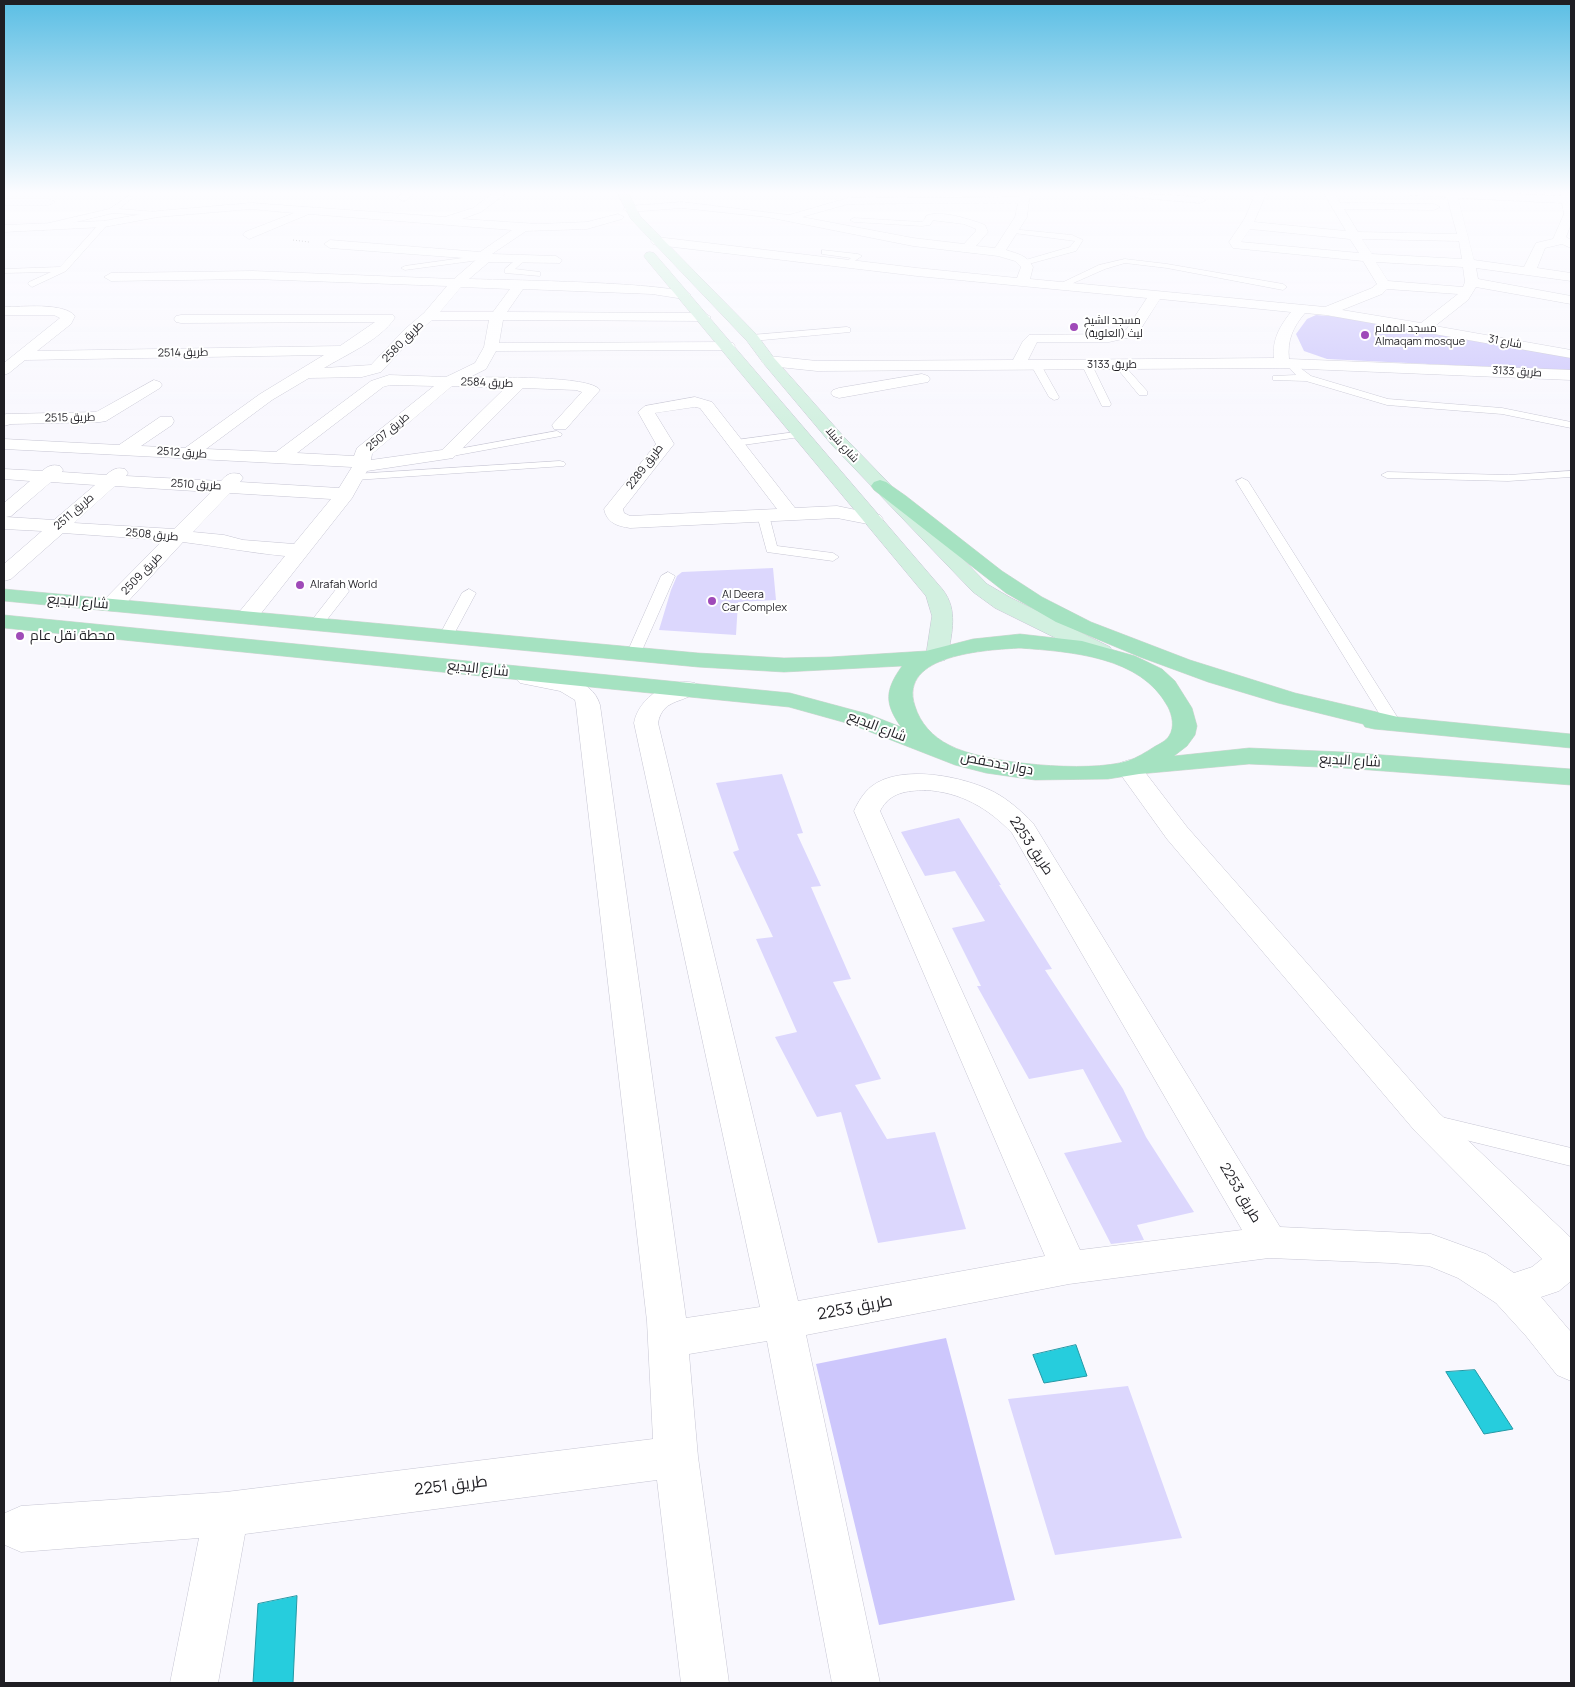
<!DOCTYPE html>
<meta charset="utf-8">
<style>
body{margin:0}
#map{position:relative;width:1575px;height:1687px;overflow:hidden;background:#f9f8fe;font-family:Manrope,sans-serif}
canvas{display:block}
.frame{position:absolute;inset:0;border:5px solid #1f1e23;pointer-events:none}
</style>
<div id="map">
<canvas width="1575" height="1687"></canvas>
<div class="frame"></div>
</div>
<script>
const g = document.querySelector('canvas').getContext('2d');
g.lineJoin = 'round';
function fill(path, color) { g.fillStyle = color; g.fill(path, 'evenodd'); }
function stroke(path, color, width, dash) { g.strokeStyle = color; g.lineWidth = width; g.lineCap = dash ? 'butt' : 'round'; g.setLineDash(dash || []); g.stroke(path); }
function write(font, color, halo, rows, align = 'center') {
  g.font = font + ' Manrope,Cairo,sans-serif'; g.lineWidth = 4; g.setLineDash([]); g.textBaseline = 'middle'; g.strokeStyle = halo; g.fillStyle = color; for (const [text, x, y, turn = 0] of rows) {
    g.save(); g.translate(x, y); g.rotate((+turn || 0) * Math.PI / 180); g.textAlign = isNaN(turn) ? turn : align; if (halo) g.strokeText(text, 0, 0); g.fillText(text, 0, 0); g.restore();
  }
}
fill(new Path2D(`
 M1316,315L1355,318L1563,355L1571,357V371L1327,359L1304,351L1296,334L1307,319Z
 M946,1338L1015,1600L879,1625L816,1364Z`), '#cdc7fc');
const water = new Path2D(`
 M1076,1345L1087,1376L1044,1383L1033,1355Z
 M1475,1370L1513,1429L1484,1434L1446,1372Z
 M297,1596L293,1683H253L258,1604Z`);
fill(water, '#26cddd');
stroke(water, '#2498a5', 1);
fill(new Path2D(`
 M773,568L776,600L738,602L736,635L659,630L671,590L677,576L682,572Z
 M782,774L803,833L797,834L821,886L811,887L851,979L833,982L881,1079L855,1085L887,1139L935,1132L966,1229L878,1243L841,1112L817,1117L775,1037L797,1032L756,939L773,937L733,852L739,850L716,783Z
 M959,818L1001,885H999L1052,969L1045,970L1123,1089L1146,1137L1194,1212L1137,1225L1144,1240L1111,1244L1064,1153L1122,1142L1083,1069L1029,1079L977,986H981L952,928L985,921L955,871L925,876L901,832Z
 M1128,1386L1182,1538L1055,1555L1008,1399Z`), '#dcd7fd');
const lane = new Path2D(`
 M129,196L132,198L131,199L119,209L158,212L162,214L158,216L113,213L43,230L39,228L49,223L109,209Z
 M928,215L935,217L930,225L922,226L854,222L850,220L854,218L922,222Z
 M101,222L108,224L66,271L32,287L28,284L29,282L51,272L4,273V269L60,267Z
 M1011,229L1072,235L1083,240L1076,251L1025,265H1022V261L1070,247L1075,241L1014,233H1011Z
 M822,250L858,254L862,256L847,266L843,264L851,258L822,254Z
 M484,255H487V259L405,270L401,268L405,266Z
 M519,257L526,259L515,269L540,272V276L505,273V269Z
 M1125,259L1167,264L1283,284L1287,287L1283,290L1167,268L1125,263L1105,269L1062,288L1055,286L1099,265Z
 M847,327L850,328V332L752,341L747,338L752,335Z
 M1291,361L1311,376L1388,399L1502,408L1571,422V428L1502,414L1387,405L1306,381L1273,380V376L1296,375L1286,364Z
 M1036,362L1041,365L1059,397L1058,399L1054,400L1049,397L1031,365Z
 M1087,362L1092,365L1111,404L1110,406H1102L1101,404L1082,365Z
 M1119,362L1122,363L1147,391V395H1139L1116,367L1114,365Z
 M557,431L562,434L561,436L447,457L441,454L447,451Z
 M803,431L807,432L808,434L807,436L736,446L731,443L736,440Z
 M560,461L564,462L566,464L564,466L355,480L349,477L355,474Z
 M1571,471V477L1508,481L1387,478L1381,475L1387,472L1508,475Z
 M1242,478L1248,481L1401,723L1398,726H1388L1385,723L1236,481Z
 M763,511L769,515L777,546L833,553L839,557L833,561L767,552L757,515Z
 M668,572L675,576L640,655L638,658H628L626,655L661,576Z
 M342,587L347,588L349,591L347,594L322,626H312L310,623L312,620L337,588Z
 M469,589L476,593L453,636L451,639H441L439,636L462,593Z
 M1433,1115L1571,1148V1166L1425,1130L1422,1124L1425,1118Z`);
const street = new Path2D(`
 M403,192H415L407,200L403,201L398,198Z
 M495,192H508L481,212L462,219L538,224L587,222L618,214L624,217L622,219L587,229L526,231L492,254L556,256L562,260L560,263L489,262L469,279C498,280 680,282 691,295L684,299L652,294L523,289L507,312L704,313L711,317L704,321L503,320L499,343L728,342L733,343L735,346L733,349L728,350L496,351L486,369L470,377C491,378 590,375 600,390L566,429H554L552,425L582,392L576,390L523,388L453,458L367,471L352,498L255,621L247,623L239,621L236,616L285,556C251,553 217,546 183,542L120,610L112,611L104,610L101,605L104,600L163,540L63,533L11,579L4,581V564L42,531L4,529V503L30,481L4,479V469L42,471C48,466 52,464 60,466L63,470L62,472L106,475C113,469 117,467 125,469L128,473L126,476L221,481C227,474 231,472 240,474L243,478L240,482L339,488L352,467L4,449V439L119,445L160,417H172L174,421L172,425L141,446L185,448L260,394L324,355L25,360L9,373L4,375V363L60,318L54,315H4V307C21,307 64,302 75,316L71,324L37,351L340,346L375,322L181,323L176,322L174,319L176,316L181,315H393L395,318C379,341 347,354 324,368L371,365L405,329L424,313L447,286L253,279L111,281L104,277L111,273L253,271L454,279L477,259L330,248L324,244L330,240L480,252L512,230L309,214L249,239L243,235L245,232L294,213L251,209L158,217L104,227L4,232V225L104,221L158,211L251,203L445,217L473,208ZM461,287L510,289L493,312H440ZM432,320H489L484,347L475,363L446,377L389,375L371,381L276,452L206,449L272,400L309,378L362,377L381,372L415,335ZM390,385L434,386L357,448L354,456L297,453L383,387ZM452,386L505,388L442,450L371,460L372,454ZM51,482L95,485L54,520L6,517L11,516ZM115,486L211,492L174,529L74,523ZM230,493L331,499L294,544L243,540L224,535L193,532Z
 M1020,192H1030L1027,217L1006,250C1018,254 1027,255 1033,267L1030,279L1325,307L1372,288L1377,284L1363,261L1233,248L1229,242L1245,218L1256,192H1267L1254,222L1346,231L1323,192H1334L1340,203L1434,204L1440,207L1434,210L1344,209L1358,232L1457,234L1447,197L1410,195L1405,192H1481L1561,196L1560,192H1570L1571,224L1566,237L1571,240V248L1562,244L1545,248L1537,268L1571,273V281L1476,268L1478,279L1571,296V304L1476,287L1468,300L1435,326L1571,350V358L1326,315L1305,313C1293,327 1287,340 1289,359L1571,370V380L1282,368L817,371L769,366L764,364L761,361L764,358L769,356L817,361L1013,360L1023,341L1029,335L1109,334L1126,330L1147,298L917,276L657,245L653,244L651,241L653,238L657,237L917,268L1017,278L1021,267L1015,261L998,256L913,246L767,217L682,208L629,212L623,209L629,206L682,202L789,215L848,198L1019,197ZM1458,198L1562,203L1564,214L1553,239L1536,243L1524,267L1474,260ZM1018,203L1015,217L995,248L976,246L988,232L985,225C973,220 935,208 925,217L931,220L964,224L976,229V231L964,244L913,238L802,217L848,204ZM1250,229L1350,239L1359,253L1241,242ZM1362,239L1459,241L1462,259L1372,254ZM1376,262L1463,267L1465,282L1463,287L1388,281ZM1387,289L1458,294L1421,323L1342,310L1382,294ZM1160,299L1291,312C1280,326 1272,339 1274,358L1028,360L1037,342H1109L1136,336Z
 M1120,192L1200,197L1206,200L1200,203L1140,198L1121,194Z
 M4,199H49L55,202L49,205H4Z
 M922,374L928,376L930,379L928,382L839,398L833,396L831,393L833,390L839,388Z
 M154,380L160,382L162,385L160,388L106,421L100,422L11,424L4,426V415L6,414L96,412Z
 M695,397L712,402L795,508L837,506L880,515L883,519L880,523L873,525L837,518L630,528C617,526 607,523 604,509L656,444L638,412L645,406ZM695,407L700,408L777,509L630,516L624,513L623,509L674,444L655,413Z
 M528,671C553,675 592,676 600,705L686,1318L760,1307L634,723C638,698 670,677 695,683L699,688C687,705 663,696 658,723L798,1301L1045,1256L854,811C858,802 864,792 872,786C901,764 963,776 994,792C1009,800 1021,811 1033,823L1280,1227L1431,1234L1486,1254L1514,1273L1532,1267L1542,1259L1415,1131L1167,839L1116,768L1120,763L1129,760L1138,763L1187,827L1439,1113L1571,1238V1281L1559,1291L1541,1297L1571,1332V1381L1557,1375L1526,1336L1496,1303L1458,1278L1429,1266L1391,1263L1269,1258L1069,1284L806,1335L880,1683H832L767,1341L689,1354L698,1457L729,1683H681L657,1480L245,1534L218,1683H170L199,1538L21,1552L5,1545L4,1542L5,1513L21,1506L226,1492L653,1439L647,1321L576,705L575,700L560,691L520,683L516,678L520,673ZM925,790C961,792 988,808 1012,833L1242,1230L1080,1250L880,811C890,792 906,791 925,790Z`);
const secondary = new Path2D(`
 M617,192H628L640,216L757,335L774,358L844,437L987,584L1011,598L1110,647L1113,652L1110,657L1102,659L1094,657L995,608L973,592L832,445L764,364L747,341L631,219Z
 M650,252L654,253L943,590C958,610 952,632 948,655L945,660L937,662L929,660L926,655L932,616L926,596L646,259L644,256L646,253Z`);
const primary = new Path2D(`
 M880,480L886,482L906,496L1002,571L1042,597L1091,622L1190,660L1295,693L1398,717L1571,734V748L1374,729L1365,727L1363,724L1278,703L1208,682L1140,657L1056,622L1006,593L874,490L871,486L874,482Z
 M4,589L698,653L784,658L830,657L926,651L973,639L1020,634L1082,641L1135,656L1162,669L1175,681L1192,708L1197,726L1195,735L1187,746L1174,756L1249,748L1343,752L1571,769V785L1343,768L1249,764L1139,774L1108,779L1035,780L986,773L955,765L850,724L789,707L4,628V615L790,693L868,714L901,727C884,703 885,690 902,666L784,672L698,667L4,601ZM1020,648C1071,652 1141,656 1168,707C1172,715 1175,727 1169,736C1166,741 1159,744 1154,747C1146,752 1137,758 1127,761C1090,773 984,764 949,745C933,737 920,723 915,706C898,654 987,650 1020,648Z`);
stroke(lane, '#c6c5d3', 1);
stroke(street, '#c6c5d3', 1);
stroke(secondary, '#c6c5d3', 1);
stroke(primary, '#d7d6d7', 1);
stroke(new Path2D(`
 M293,240L309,242`), '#85848a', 1, [1, 2]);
fill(lane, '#fff');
fill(street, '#fff');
fill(secondary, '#d2f0e0');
fill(primary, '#a5e2c1');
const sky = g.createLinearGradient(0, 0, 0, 428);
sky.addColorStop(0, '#5abee4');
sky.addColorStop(0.45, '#fcfcff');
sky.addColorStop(1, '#fcfcff00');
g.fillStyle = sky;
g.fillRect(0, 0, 1575, 428);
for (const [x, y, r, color] of [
 [1074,327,5,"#9f4ab8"],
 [1365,335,5,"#9f4ab8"],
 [300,585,5,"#9f4ab8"],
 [712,601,5,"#9f4ab8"],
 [20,636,5,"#9f4ab8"]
]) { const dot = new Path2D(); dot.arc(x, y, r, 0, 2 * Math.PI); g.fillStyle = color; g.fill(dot); stroke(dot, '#fff', 2); }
write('11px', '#1f1e23', '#fff', [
 ["مسجد الشيخ",1084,321],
 ["ليث (العلوية)",1084,334],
 ["مسجد المقام",1375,329],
 ["Almaqam mosque",1375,342],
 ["Alrafah World",310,585],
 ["Al Deera",722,595],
 ["Car Complex",722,608]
], 'left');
write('11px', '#1f1e23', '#fff', [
 ["طريق 2580",403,342,-45],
 ["شارع 31",1505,342,10],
 ["طريق 2514",183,353,-1],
 ["طريق 3133",1112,365],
 ["طريق 3133",1517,372,3],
 ["طريق 2584",487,383,2],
 ["طريق 2515",70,418,-1],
 ["طريق 2507",388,432,-40],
 ["شارع شيلا",842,445,48],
 ["طريق 2512",182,453,4],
 ["طريق 2289",645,467,-53],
 ["طريق 2510",196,485,3],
 ["طريق 2511",74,512,-41],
 ["طريق 2508",152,535,5],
 ["طريق 2509",142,574,-46]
]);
write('14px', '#1f1e23', '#fff', [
 ["شارع البديع",78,602,5],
 ["شارع البديع",478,669,6],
 ["شارع البديع",877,727,21],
 ["شارع البديع",1350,761,3],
 ["دوار جدحفص",997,764,11],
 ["طريق 2253",1031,846,56],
 ["طريق 2253",1240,1193,59]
]);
write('14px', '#1f1e23', '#fff', [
 ["محطة نقل عام",30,636]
], 'left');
write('16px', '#1f1e23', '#fff', [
 ["طريق 2253",855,1308,-11],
 ["طريق 2251",451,1486,-7]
]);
</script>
